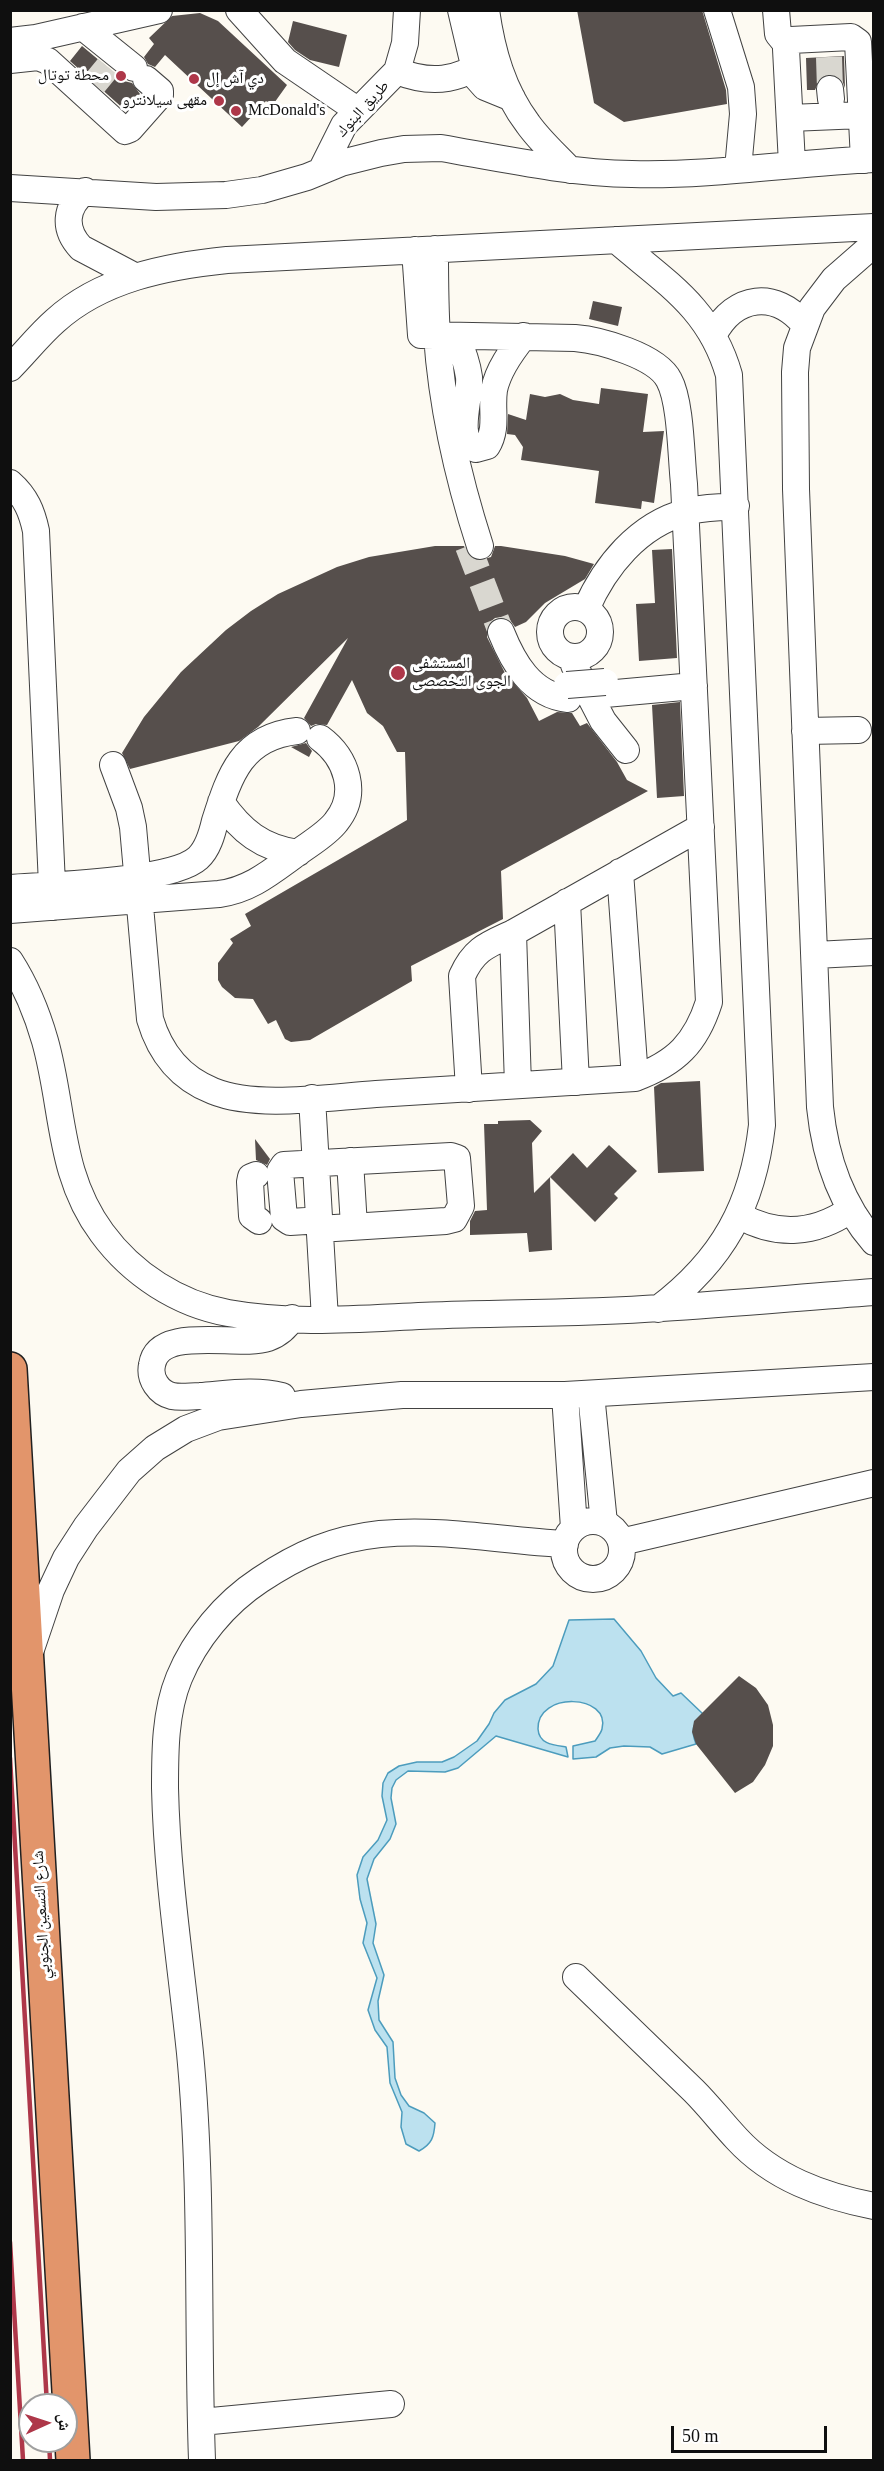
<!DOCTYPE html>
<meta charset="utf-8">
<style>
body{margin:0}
#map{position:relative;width:884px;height:2471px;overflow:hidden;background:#fdfaf2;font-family:"Times New Roman","Noto Naskh Arabic",serif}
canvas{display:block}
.frame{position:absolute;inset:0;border:12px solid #0f0f0f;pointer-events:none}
.north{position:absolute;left:18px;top:2393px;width:60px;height:60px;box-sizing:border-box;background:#fff;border:2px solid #9f9f9f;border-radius:50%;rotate:87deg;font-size:16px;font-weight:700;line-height:24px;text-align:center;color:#0f0f0f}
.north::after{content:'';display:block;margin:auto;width:21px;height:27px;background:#ae3749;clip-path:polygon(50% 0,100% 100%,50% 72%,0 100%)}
.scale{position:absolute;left:671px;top:2426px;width:156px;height:27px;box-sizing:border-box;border:3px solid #0f0f0f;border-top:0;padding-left:8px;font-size:18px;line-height:21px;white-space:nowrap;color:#0f0f0f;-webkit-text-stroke:4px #fff;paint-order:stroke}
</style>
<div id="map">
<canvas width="884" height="2471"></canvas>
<div class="frame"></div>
<div class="north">ش</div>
<div class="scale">50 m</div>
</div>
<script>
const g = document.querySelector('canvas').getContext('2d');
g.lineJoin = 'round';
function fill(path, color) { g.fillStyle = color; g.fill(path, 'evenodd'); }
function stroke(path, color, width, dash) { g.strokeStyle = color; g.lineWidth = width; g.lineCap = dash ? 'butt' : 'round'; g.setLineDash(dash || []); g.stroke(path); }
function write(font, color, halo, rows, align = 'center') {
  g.font = font + ' "Times New Roman","Noto Naskh Arabic",serif'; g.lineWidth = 6; g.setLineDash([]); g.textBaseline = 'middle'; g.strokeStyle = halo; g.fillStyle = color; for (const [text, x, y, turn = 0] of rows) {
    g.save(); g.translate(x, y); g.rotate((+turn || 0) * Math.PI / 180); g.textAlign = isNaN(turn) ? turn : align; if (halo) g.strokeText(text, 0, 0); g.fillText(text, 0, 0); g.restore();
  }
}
const water = new Path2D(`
 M614,1619L641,1651L656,1678L673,1696L681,1693L703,1714C692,1724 691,1731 696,1744L662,1754L650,1747L624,1746L610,1748L596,1757L573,1759V1746L595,1741C597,1738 601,1733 602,1729C611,1694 537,1691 538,1729C539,1744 553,1745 566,1747L568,1757L496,1736L458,1768L445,1772L408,1771L396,1780L392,1788L391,1798L396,1824L390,1839L374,1859L367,1879L376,1924L373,1943L384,1975L378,2001L379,2020L393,2042L395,2078L401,2095L409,2106L424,2113L435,2123C434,2137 432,2144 419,2151L406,2144L401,2127L402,2112L390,2083L387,2047L375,2030L368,2010L377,1978L363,1943L367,1923L360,1899L357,1875L363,1857L378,1840L387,1820L382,1796L383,1783L388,1773L399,1766L417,1762H442L454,1757L477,1741L489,1724L494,1713L505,1700L536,1684L553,1666L569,1620Z`);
fill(water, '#bce1ef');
stroke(water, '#4c9cbd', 1.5);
fill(new Path2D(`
 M577,10H702L726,90L727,104L624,122L594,103Z
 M200,13L218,21L287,85L272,106L266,101L242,127L165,55L155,67L148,64L144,57L154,44L149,38L172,16Z
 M293,21L347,35L339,67L310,60L295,50L288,42Z
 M82,46L124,81L132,83L140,94L126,111L70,61Z
 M844,56L845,88L842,80L829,74L821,77L815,90H807L806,58Z
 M593,301L622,307L618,326L589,319Z
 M601,388L648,394L643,432L664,431L654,503L642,501L641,509L595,503L599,471L521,460L523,447L515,435L507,434L508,414L526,420L530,394L545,397L560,394L573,400L599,404Z
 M435,546H464L469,557L477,561L491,557L495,546H501L565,556L594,564L585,579L545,603L526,622L515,627L510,620L502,617L495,618L489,623L487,637L505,673L527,698L539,721L557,712L572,713L580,726L587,723L617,762L627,780L648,791L501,871L503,919L411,966L412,981L310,1040L291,1042L285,1039L276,1020L268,1024L253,999L235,998L222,987L218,980V963L233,943L230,939L251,926L245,914L407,820L405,752H397L383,726L367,713L352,680L327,725L316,724L311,726L304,718L348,638L258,727L239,741L130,769L122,753L144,717L181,672L226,630L251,611L278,594L337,567L369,557Z
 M672,549L677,658L639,661L636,604L655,603L652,550Z
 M680,702L684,796L657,798L652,705Z
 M306,743L312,751L309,757L291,747Z
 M700,1081L704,1171L658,1173L654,1087L661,1083Z
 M530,1120L542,1131L532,1143L534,1193L550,1177L552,1250L529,1252L527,1233L470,1235V1221L475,1211L487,1210L484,1124H498V1121Z
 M255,1139L270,1159L267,1165L256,1160Z
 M609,1145L637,1171L614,1194L618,1198L595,1222L550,1177L573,1153L587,1168Z
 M739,1676L756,1688L768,1705L773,1725V1746L765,1765L753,1782L735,1793L696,1744L692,1732L694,1721Z`), '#564f4c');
stroke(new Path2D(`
 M829,57L830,89
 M94,84L108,67
 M468,546L501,632`), '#d9d7d0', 26, [26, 13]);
const minor = new Path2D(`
 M239,10L285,61L357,110
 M461,10L477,78L485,87L512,98
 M486,10C492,52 503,91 528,124C540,141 556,155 570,170
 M717,10L741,87L743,114L738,169
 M776,10L778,34L787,45
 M83,27L134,68
 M10,41L36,38L159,10
 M10,60L38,57L48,61L125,131L130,129L160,95V91L146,79
 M397,71C429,84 458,82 486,60
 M830,89L831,99
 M790,118L862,115
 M792,164L786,49L787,43L791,40L851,37L858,42L864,160
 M321,171L344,125L397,71L405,43L407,10
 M10,188L156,197L226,195L262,190L307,177L341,163L381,153L404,149L441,148C504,159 568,173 632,174C712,176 793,163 874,159
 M85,191C65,207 63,229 81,248L136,277
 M616,240C666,283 710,308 729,375L762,1125C753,1205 723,1260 658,1309
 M874,244L834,279L812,308L797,348L795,372L796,489L820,1107C825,1157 840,1203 874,1242
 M435,249C435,278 435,307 437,336C442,408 458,478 480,546
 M415,250L421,335
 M714,334C735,295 775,290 804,324
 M456,336C462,349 467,362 469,377C471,398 454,438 476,449L487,446C498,428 491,410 494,390C498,370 511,352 524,336
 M10,368C25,353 39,335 55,321C101,279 167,266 227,260L874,227
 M10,483C26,497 32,512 36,531L53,907
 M550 632a25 25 0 1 1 50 0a25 25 0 1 1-50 0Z
 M586,609C605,566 638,525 686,512C702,507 720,508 736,506
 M501,632C513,662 531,695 568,699
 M574,665L603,721L626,750
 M605,694L694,686
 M805,731L858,730
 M113,765L129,808L133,827L150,1019C160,1053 180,1078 213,1091C257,1109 328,1097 376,1094C462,1089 549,1083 635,1078C676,1063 696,1043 709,1002L684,484C681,457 681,402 669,380C657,356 600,340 575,338L421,335
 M221,802C241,831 262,848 298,853
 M620,872L635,1078
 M10,888C49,885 172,882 198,858C208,849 212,834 215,821C230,774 242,737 297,731
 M567,902L576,1082
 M10,910L219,894C250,890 271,872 296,854C309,844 326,835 336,822C359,794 347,758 320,738
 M513,933L518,1085
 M815,955L874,952
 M10,961C26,986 37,1013 45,1041C64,1108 58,1174 102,1233C132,1274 178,1304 228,1313C300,1326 375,1317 447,1315C518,1313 590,1313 661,1308C732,1304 803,1297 874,1292
 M469,1089L462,976C474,949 487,945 513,933L701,827
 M312,1098L325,1319
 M350,1161L354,1226
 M256,1175L251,1177L250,1182L252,1216L259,1221
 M740,1216C778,1237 815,1234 850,1210
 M306,1221L290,1222L284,1218L280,1171L284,1165L451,1156L457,1158L461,1206L454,1219L446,1221L319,1229
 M591,1394L604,1523
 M565,1395L574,1528
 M282,1396C255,1389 227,1394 200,1396C191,1396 181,1398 172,1396C159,1393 149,1379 152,1365C158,1324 239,1348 268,1338C279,1334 286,1328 292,1318
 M564 1550a29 29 0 1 1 58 0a29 29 0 1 1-58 0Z
 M621,1542L874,1483
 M30,1652L51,1590L66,1558L86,1527L129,1471L155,1448L186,1429L218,1417L301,1404L402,1395H565L874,1377
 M576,1977C615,2015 655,2053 694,2091C709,2106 722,2123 737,2139C773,2178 823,2196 874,2206
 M201,2422L391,2404
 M202,2460C197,2325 203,2188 190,2053C181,1965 167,1877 165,1788C165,1752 165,1712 179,1678C195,1639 225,1603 260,1580C299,1554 333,1539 380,1534C442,1528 503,1541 565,1544`);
const highway = new Path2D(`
 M10,1369L73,2460`);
stroke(minor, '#424242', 28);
stroke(highway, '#202020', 36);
stroke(minor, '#fff', 26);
stroke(highway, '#e2956b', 33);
stroke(new Path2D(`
 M10,1758L47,2405
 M10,2242L23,2460
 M49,2441L50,2460`), '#ae3749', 4.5);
const minorBridge = new Path2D(`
 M567,685L605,682`);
stroke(minorBridge, '#424242', 28, []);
stroke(minorBridge, '#fff', 26);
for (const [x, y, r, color] of [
 [121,76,6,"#ae3749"],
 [194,79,6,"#ae3749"],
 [219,101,6,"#ae3749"],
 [236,111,6,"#ae3749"],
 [398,673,8,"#ae3749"]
]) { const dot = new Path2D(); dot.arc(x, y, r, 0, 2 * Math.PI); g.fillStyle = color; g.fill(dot); stroke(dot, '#fff', 2); }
write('16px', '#0f0f0f', '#fff', [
 ["محطة توتال",109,76,"right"],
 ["دي آش إل",206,79],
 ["مقهى سيلانترو",207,101,"right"],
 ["McDonald's",248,111],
 ["المستشفى",412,664],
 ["الجوى التخصصى",412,682]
], 'left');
write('16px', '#0f0f0f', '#fff', [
 ["طريق البنوك",363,109,-48],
 ["شارع التسعين الجنوبي",42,1915,-93]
]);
</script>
